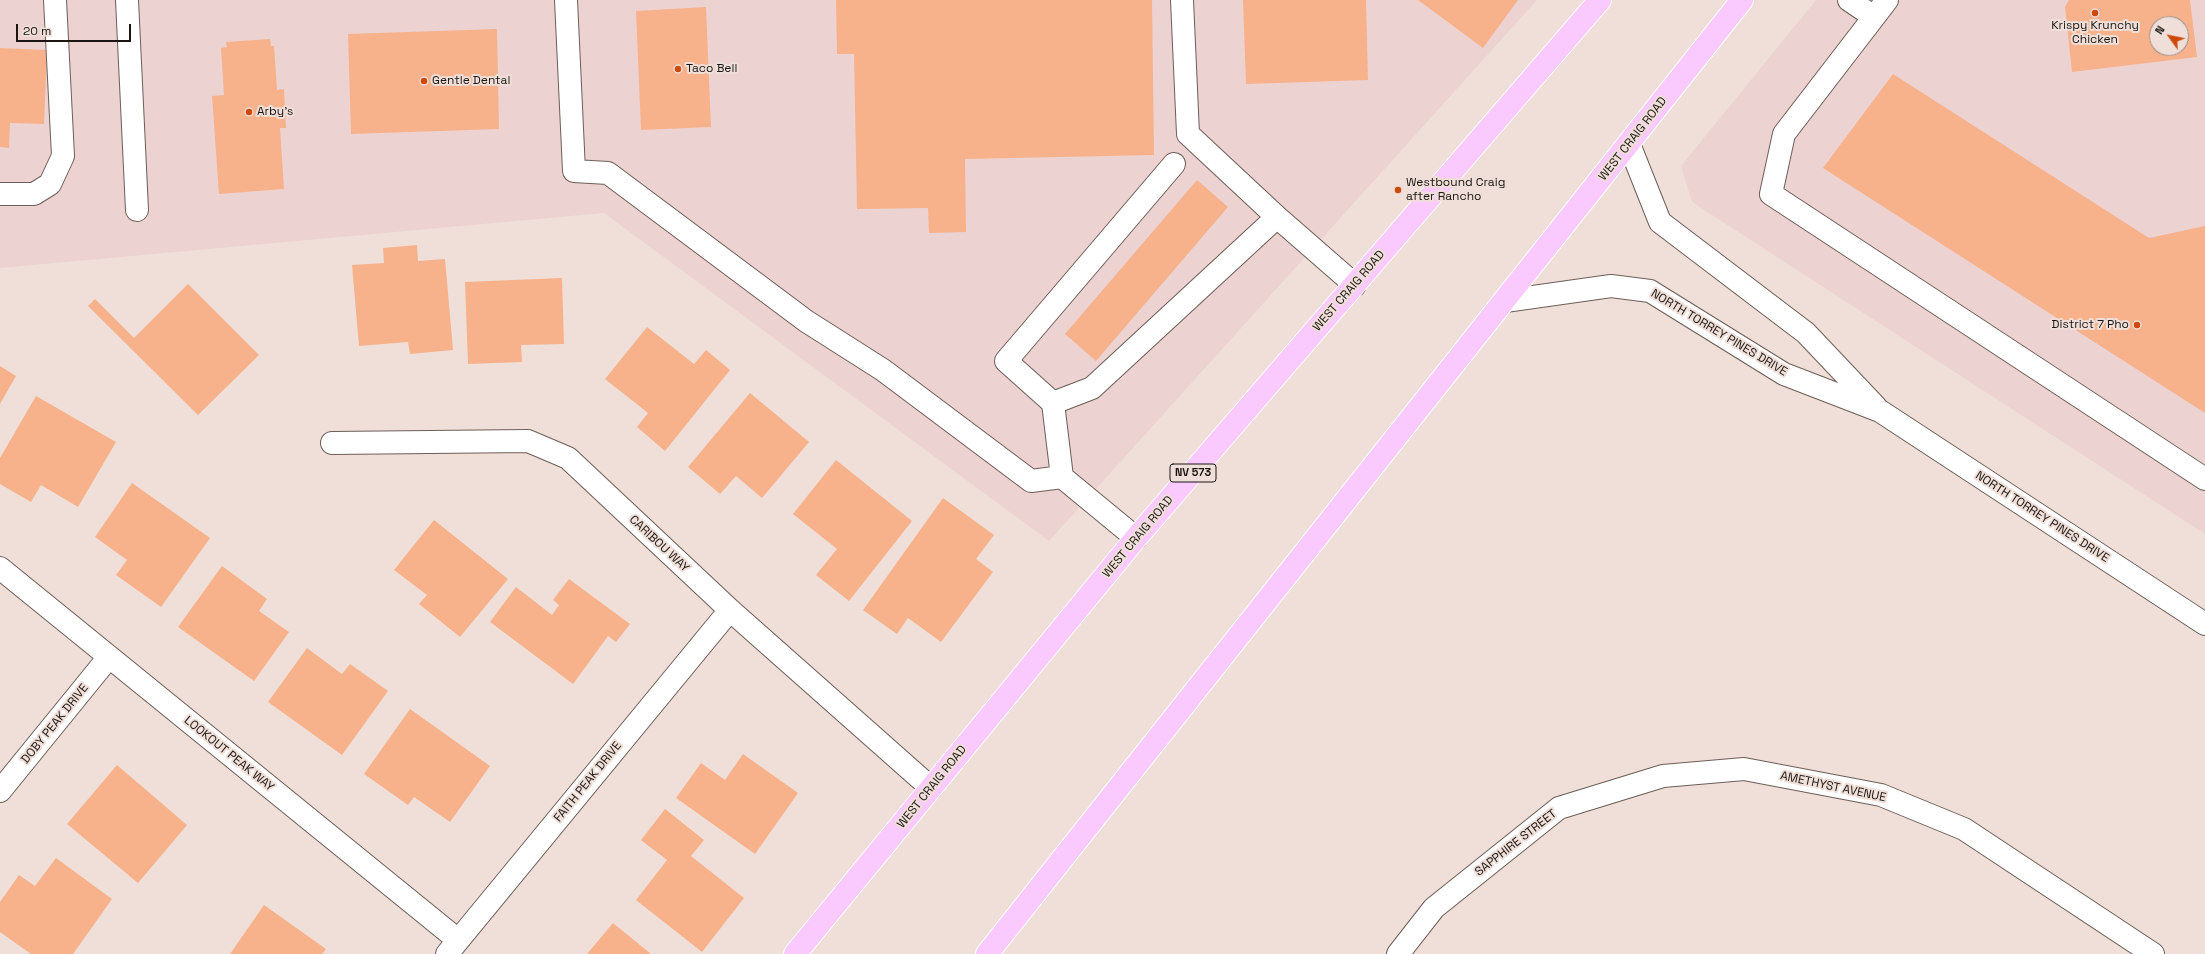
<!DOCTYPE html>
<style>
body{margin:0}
#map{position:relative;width:2205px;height:954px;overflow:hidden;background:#efdfd8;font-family:"Space Grotesk",sans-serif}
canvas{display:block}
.north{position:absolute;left:2149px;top:16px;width:40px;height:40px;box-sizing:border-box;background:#efdfd8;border:1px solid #9a8e89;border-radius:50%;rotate:303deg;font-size:11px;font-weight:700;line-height:16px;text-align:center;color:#1a1512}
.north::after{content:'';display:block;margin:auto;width:14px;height:18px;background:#ce4908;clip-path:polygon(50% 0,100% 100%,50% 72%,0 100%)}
.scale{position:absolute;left:16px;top:24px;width:115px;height:18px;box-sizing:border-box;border:2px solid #1a1512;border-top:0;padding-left:5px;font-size:12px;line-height:14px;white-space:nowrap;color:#1a1512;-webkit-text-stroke:3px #efdfd8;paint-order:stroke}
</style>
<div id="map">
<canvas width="2205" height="954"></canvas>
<div class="north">N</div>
<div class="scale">20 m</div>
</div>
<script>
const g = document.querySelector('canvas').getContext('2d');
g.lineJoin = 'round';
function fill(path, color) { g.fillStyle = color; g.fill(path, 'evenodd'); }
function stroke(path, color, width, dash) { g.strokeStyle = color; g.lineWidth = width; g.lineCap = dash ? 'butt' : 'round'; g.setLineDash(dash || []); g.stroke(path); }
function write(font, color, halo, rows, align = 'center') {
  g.font = font + ' "Space Grotesk",sans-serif'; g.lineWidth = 4; g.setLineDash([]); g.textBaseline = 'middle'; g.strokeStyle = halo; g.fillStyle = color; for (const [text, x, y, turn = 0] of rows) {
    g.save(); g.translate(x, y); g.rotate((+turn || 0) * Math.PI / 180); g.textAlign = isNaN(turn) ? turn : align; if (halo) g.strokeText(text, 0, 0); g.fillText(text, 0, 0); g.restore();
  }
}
fill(new Path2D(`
 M0,0H1537L1049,541L604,213L0,268Z
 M1816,0H2205V534L1692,202L1681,166ZM2157,24H2181V48H2157Z`), '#edd2d2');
fill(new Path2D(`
 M836,0H1152L1154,155L965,159L966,232L929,233L928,208L857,209L854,54H837Z
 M1243,0H1366L1368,80L1246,84Z
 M1418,0H1518L1483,48Z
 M2069,0H2190L2197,57L2072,72L2065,7ZM2157,24H2181V48H2157Z
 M706,7L711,127L641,130L636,11Z
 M497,29L499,129L351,134L348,34Z
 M270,39L271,46H274L277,90L284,89L286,128H280L284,189L219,194L212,96L224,95L221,48L227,47L226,42Z
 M0,48L47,50L44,124L10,123L9,148L0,147Z
 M1893,74L2149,238L2205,226V413L1823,168Z
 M1197,180L1228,207L1096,361L1065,334Z
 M417,245L418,261L445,259L453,350L410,354L408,342L359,346L352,265L384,263L383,248Z
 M562,278L564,344L521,345L522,362L468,364L465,282Z
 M188,284L259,355L198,415L88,306L95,299L134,338Z
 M647,327L694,364L706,350L730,370L665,451L637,427L648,413L605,379Z
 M0,366L16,376L0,404Z
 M750,393L809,442L762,498L736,476L720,494L688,467Z
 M36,396L116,442L78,507L41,485L31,502L0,484V458Z
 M836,460L912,521L849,601L816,575L837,549L793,514Z
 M132,483L210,538L161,607L116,575L127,560L95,537Z
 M943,498L994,535L976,559L993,572L941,642L908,618L897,634L863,610Z
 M434,520L508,579L460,637L419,604L427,595L394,570Z
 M222,566L267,599L259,611L289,632L254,681L178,627Z
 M569,579L630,624L616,642L608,636L573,684L490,622L516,587L552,615L559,605L553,600Z
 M307,648L342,674L350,664L388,691L342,755L268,702Z
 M410,709L490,766L450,822L414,797L408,805L364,774Z
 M743,754L798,793L755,854L676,798L701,763L725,780Z
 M117,765L187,825L138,883L67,824Z
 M665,809L704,840L691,856L744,898L702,952L636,900L667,860L641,840Z
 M56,858L112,899L73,954H31L0,932V902L19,875L35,886Z
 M264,905L326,949L322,954H230Z
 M613,923L651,954H587Z`), '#f7b28b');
const minor = new Path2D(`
 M127,0L137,210
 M566,0L574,171L608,173L806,321L883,370L1031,481L1062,477L1136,538
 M1182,0L1188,134L1277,217L1355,285
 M1849,0L1874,17L1784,134L1771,194L2205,479
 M1874,17L1887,0
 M1629,144L1660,222L1806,333L1876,407
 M0,194H34L50,184L63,156L55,0
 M1505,301L1611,286L1650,291L1784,374L1880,411L2205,624
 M1053,403L1092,388L1277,217
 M332,443L528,441L568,458L730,610L931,788
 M1062,477L1053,403L1006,361L1174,164
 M0,568L458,940
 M0,791L109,657
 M447,954L730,610
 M1398,954L1434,908L1559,808L1663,776L1744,769L1881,795L1964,829L2153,954`);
const major = new Path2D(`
 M795,954L1136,538L1600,0
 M987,954L1742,0`);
stroke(minor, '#6c5e58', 24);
stroke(major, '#fff', 24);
stroke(minor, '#fff', 22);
stroke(major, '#facafe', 22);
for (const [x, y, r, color] of [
 [2095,13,4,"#ce4908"],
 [678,69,4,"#ce4908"],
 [424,81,4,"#ce4908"],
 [249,112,4,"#ce4908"],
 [1398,190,4,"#ce4908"],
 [2137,325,4,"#ce4908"]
]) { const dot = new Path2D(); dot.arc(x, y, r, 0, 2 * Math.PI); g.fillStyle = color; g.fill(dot); stroke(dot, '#efdfd8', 1.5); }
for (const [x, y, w] of [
 [1193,473,46]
]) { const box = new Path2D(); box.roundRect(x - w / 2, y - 9, w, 18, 3); g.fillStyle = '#efdfd8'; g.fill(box); stroke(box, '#1a1512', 1); }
write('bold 11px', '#1a1512', null, [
 ["NV 573",1193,473]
]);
write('12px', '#1a1512', '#efdfd8', [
 ["Krispy Krunchy",2095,26,"center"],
 ["Chicken",2095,40,"center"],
 ["Taco Bell",686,69],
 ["Gentle Dental",432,81],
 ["Arby's",257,112],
 ["Westbound Craig",1406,183],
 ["after Rancho",1406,197],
 ["District 7 Pho",2129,325,"right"]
], 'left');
write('12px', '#1a1512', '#efdfd8', [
 ["WEST CRAIG ROAD",1633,139,-52],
 ["WEST CRAIG ROAD",1349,291,-49],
 ["NORTH TORREY PINES DRIVE",1719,333,31],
 ["NORTH TORREY PINES DRIVE",2042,517,33],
 ["WEST CRAIG ROAD",1138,537,-50],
 ["CARIBOU WAY",659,544,43],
 ["DOBY PEAK DRIVE",55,724,-51],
 ["LOOKOUT PEAK WAY",229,754,39],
 ["FAITH PEAK DRIVE",588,782,-51],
 ["WEST CRAIG ROAD",932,787,-51],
 ["AMETHYST AVENUE",1833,787,12],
 ["SAPPHIRE STREET",1516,843,-38]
]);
</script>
